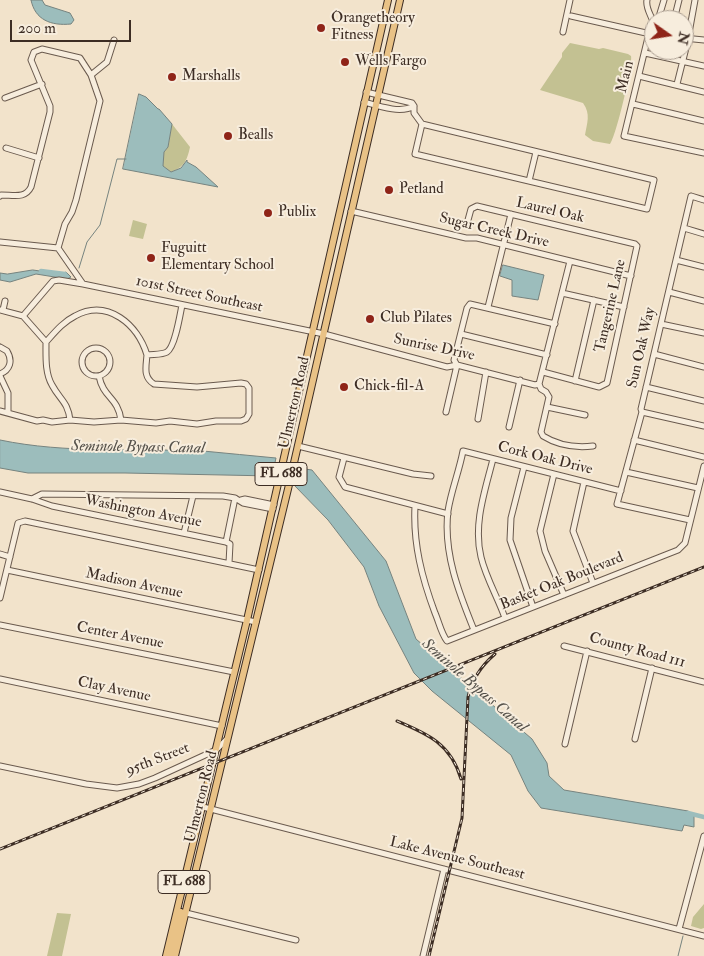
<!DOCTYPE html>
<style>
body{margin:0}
#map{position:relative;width:704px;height:956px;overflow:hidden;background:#f2e3cb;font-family:"IM FELL Double Pica",serif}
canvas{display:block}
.north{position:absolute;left:644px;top:10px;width:50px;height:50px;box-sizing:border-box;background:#f7eddd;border:1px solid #ada093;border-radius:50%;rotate:103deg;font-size:14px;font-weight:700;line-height:20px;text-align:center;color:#3d2d24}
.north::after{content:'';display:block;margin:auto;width:18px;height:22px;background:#8f2418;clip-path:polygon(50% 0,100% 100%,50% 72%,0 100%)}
.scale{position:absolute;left:10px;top:20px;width:121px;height:22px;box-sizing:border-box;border:2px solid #3d2d24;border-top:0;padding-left:6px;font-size:15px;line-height:18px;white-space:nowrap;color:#3d2d24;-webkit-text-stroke:4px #f7eddd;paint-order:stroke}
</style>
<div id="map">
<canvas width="704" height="956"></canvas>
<div class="north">N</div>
<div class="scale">200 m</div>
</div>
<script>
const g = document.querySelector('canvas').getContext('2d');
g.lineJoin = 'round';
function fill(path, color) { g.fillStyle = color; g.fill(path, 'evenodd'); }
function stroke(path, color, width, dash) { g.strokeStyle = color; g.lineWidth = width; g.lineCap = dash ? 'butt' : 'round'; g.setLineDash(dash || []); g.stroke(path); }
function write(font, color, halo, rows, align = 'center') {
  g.font = font + ' "IM FELL Double Pica",serif'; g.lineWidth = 4; g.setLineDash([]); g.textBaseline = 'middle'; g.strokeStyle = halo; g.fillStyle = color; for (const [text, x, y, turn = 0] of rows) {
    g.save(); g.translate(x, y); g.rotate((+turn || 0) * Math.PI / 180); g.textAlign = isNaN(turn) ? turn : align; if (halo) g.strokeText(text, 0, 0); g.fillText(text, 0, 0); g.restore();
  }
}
fill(new Path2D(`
 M570,43L599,49L603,48L628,54L631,56C633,65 616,137 610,144L593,141L585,135C587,123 591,114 583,103L540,90L562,57V53Z
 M172,124L190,147C187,161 184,167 171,172L163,166L164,152L168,147Z
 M133,220L147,224L143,239L129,236Z
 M704,904V928L701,929L691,926L693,917Z
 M57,913L71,914L62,956H47Z`), '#c3c192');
const water = new Path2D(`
 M31,0H42L45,5L70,13L74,20L71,24C51,26 35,20 31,0Z
 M139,94L146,97L158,109H159L172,124L168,147L164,152L163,166L171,172L181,168L187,160V162L196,167L218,187L123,169Z
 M503,265L544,275L538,300L512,296V280L500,276Z
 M33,270L60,274L66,272L71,277L67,279L36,274L10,282L0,280V273L7,274Z
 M0,440C67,454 135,448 203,451C227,453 252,456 276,458L272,476L125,473H28L0,468Z
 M298,468L312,470L386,561L416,639L532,739L547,763L549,776L564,790L688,811L694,815V827L684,825L682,831L541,808L528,791L511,755L432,691L414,673L379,606L364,567L328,520L294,485Z`);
fill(water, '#9cbdbc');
stroke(water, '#76837f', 1);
stroke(new Path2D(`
 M79,268L87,242L100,225L117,159H126
 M678,956L683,936`), '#76837f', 1);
stroke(new Path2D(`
 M41,271L65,274
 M688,813L704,817`), '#9cbdbc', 4.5);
const minor = new Path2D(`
 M647,0C645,9 653,17 654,26
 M571,16L646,33L650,28
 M658,20L664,0
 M674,20L679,0
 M654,26L649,33L624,136L704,153
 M563,32L570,0
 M684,38L704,40
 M645,53L704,66
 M91,75L107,62L114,40
 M639,76L704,92
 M677,84L687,44L695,0
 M366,92L412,103L414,106
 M5,98L42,84
 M364,102C378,106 401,114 414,106
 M633,104L704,121
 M414,106V113L422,124
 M422,124L654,180L647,209L415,154Z
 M6,148L39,158
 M529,181L536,152
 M0,196L1,195C14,195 25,199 31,187L50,112V106L31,60L34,52L42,49L80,58L91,75L100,101L76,200L72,212L65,224L58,248L83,284L324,334L447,367L457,365L535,385L539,384
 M351,211L466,238H477L631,276
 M468,220L471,209L477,206L635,244L637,246L607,383L599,387L543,372
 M684,228L704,234
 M0,242L58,248
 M676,260L704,267
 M669,292L704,301
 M562,293L624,307
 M488,307L511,214
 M0,310L23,316L46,342
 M3,310L5,301
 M23,316L53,281L59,280L83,284
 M661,324L704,333
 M461,334L547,355
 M0,347L7,351C13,361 10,370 0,374
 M82 362a14 14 0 1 1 28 0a14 14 0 1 1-28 0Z
 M654,354L704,367
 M0,376L8,393V413
 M99,376C103,398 118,397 121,420
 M575,381L594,300
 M539,384L570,261
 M539,384L541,389L546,392L549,397L541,432L543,436C559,446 575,448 593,446
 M646,387L704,401
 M547,407L585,415
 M0,411L37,421L43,420L52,422L70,420L94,422L121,420L156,423L170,421L197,424L216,421H241L246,419L249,414V388L246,384L241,383L197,387L154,384C143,377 146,367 147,355
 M446,412L457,365L454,360L467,308L470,304L555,324
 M642,412L704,426
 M478,419L486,372
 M70,420C68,402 60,400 52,385C45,373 46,357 46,342C55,332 63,322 75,316C108,298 138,325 147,355C153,354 162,355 167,352C175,347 180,315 182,305
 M509,427L520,380
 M634,440L704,457
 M298,446L413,474L431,476
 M344,458L339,477L345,487L448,514
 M493,459C485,491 473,524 481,557C486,578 498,598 505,618
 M524,467L511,518L510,540L533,607
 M626,472L698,488
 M554,474L540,531L545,551L564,595
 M584,482L573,531L593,583
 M0,492L32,499L52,506L226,542L230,544L229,563
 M32,499L42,494L223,496L235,498L243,503L273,509
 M241,500L245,499L274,505
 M415,506C413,544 422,578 435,613C439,622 441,633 447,641L678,550L685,543L704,466
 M690,520L617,504L642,412L641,409L691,196L704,200
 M184,533L193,496
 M226,542L235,498
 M0,554L10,557
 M7,570L256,622
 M0,598L18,523L25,521L259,570
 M0,625L234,672
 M474,630C459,593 443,553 448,511C451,491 459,472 463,451L621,491
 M564,646L704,682
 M0,679L222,726
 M635,739L652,668
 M565,744L587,651
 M0,766L86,784L117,788L139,784L155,778L216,750L226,740
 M203,807L704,936
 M186,913L296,940
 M679,929L704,836
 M423,956L444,869`);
const major = new Path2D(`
 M166,956L247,620L388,0
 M172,956L181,912
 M175,956L288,489L400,0`);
stroke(minor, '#6a5a4e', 7);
stroke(major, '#3d2d24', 8);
stroke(minor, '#f7eddd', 5);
stroke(major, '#e9c286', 6);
const rail = new Path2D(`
 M397,721C428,734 451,744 461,779
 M0,849L704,567
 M429,956L462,818L468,697C472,679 481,666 495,654`);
stroke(rail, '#3d2d24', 3);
stroke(rail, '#f7eddd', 1, [4]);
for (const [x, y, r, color] of [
 [321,28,5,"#8f2418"],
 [345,62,5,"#8f2418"],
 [172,77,5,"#8f2418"],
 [228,136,5,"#8f2418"],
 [389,190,5,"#8f2418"],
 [268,213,5,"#8f2418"],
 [151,258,5,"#8f2418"],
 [370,319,5,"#8f2418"],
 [344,387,5,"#8f2418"]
]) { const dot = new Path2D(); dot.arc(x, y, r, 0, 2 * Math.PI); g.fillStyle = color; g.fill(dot); stroke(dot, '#f7eddd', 2); }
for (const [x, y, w] of [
 [281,474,52],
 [184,882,52]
]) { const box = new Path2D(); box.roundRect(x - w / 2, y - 11.5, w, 23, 4); g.fillStyle = '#f7eddd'; g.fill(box); stroke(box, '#3d2d24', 1); }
write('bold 14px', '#3d2d24', null, [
 ["FL 688",281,474],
 ["FL 688",184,882]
]);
write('15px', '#3d2d24', '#f7eddd', [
 ["Orangetheory",331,19],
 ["Fitness",331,36],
 ["Wells Fargo",355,62],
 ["Marshalls",182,77],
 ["Bealls",238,136],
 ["Petland",399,190],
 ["Publix",278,213],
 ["Fuguitt",161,249],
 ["Elementary School",161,266],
 ["Club Pilates",380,319],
 ["Chick-fil-A",354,387]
], 'left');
write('15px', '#3d2d24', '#f7eddd', [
 ["Main",626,77,-76],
 ["Laurel Oak",550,211,13],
 ["Sugar Creek Drive",494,231,13],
 ["101st Street Southeast",199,295,12],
 ["Tangerine Lane",611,306,-77],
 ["Sunrise Drive",434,348,12],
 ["Sun Oak Way",642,348,-77],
 ["Ulmerton Road",295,403,-77],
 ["Cork Oak Drive",545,459,14],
 ["Washington Avenue",143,512,11],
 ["Basket Oak Boulevard",562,582,-22],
 ["Madison Avenue",134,584,12],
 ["Center Avenue",120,636,11],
 ["County Road 111",637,651,15],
 ["Clay Avenue",114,690,12],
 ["95th Street",158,760,-21],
 ["Ulmerton Road",202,797,-76],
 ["Lake Avenue Southeast",457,859,14]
]);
write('italic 16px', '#55514a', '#f7eddd', [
 ["Seminole Bypass Canal",138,448,1],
 ["Seminole Bypass Canal",474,686,41]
]);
</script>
